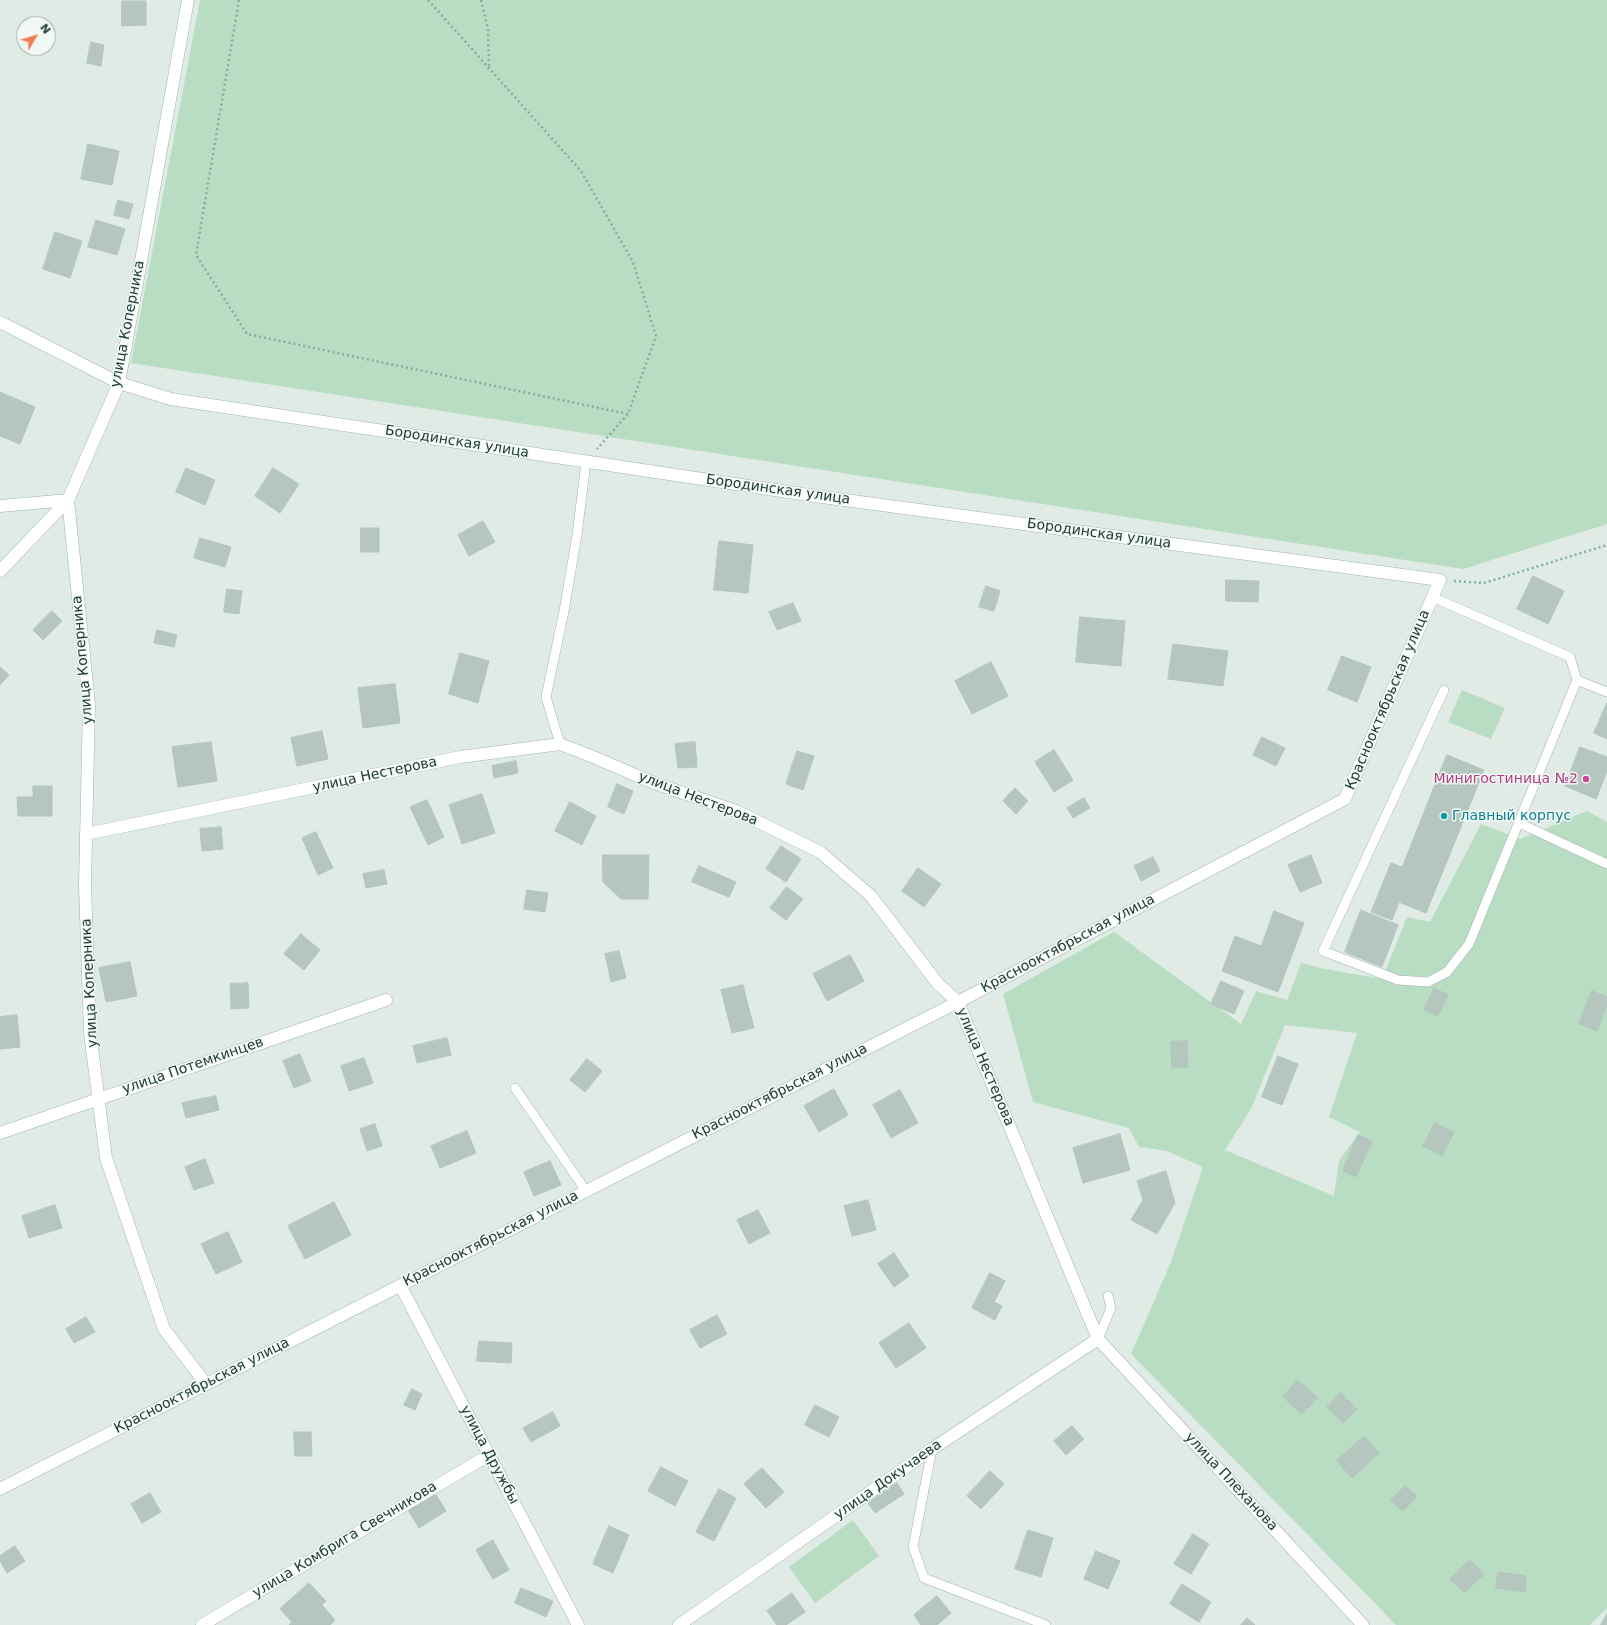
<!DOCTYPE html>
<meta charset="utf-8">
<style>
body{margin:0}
#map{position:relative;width:1607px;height:1625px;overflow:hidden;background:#e0ebe6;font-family:"DejaVu Sans",sans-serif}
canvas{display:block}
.north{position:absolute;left:16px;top:16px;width:40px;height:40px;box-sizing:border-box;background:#f1f8f4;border:1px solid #9eada8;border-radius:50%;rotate:52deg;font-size:11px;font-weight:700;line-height:16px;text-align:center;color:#213c35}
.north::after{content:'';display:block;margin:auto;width:14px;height:18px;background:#f37d56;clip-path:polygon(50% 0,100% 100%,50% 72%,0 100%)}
</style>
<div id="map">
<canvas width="1607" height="1625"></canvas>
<div class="north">N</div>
</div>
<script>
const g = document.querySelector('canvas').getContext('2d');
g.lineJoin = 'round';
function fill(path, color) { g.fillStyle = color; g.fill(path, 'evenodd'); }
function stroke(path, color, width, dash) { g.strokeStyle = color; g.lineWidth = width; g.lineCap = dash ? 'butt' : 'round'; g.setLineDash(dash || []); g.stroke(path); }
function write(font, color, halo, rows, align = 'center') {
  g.font = font + ' "DejaVu Sans",sans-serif'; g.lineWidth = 3; g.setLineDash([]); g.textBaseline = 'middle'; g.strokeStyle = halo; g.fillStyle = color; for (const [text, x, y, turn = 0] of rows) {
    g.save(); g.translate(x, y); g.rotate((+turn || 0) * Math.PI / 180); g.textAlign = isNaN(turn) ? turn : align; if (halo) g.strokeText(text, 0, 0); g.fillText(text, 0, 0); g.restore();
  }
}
fill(new Path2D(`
 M200,0H1607V524L1463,569L131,363Z
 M1462,690L1505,708L1491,739L1448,722Z
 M1587,811L1607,822V1608L1590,1625H1396L1131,1354L1171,1262L1203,1167L1167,1151L1139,1147L1129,1128L1033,1102L1003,994L1114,932L1241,1024L1256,991L1287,1000L1301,963L1325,969L1382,979L1407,917L1430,922L1481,824L1520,839ZM1285,1025L1357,1033L1329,1117L1360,1132L1339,1161L1334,1196L1225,1150L1251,1109Z
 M853,1520L879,1556L815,1603L789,1567Z`), '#b9ddc3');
const building = new Path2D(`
 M122,1H146V25L122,26Z
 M91,42L104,45L101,66L87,63Z
 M88,144L119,151L112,185L81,179Z
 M118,200L133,204L129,219L114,215Z
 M96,220L125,229L117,255L88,247Z
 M55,232L82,241L70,278L43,269Z
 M0,392L35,407L20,444L0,436Z
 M186,468L215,480L205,505L176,492Z
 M273,468L299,484L280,513L255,496Z
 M483,521L495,542L469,556L458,535Z
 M361,528H379V552H361Z
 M200,538L231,547L225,567L194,558Z
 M719,541L753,545L748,593L714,590Z
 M1533,576L1564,591L1548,624L1517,609Z
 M1226,580L1259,581L1258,602L1226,601Z
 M986,586L1000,591L994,611L979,607Z
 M227,589L242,591L239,614L224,612Z
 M793,603L801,621L777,630L769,612Z
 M52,611L62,621L43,640L33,630Z
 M1080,617L1125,621L1121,666L1076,662Z
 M157,630L177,635L174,647L154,643Z
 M1173,644L1228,651L1223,686L1168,679Z
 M460,653L489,661L478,703L449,694Z
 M1342,656L1371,667L1357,702L1328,690Z
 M991,662L1008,696L972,714L955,681Z
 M0,667L9,675L0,685Z
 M395,684L400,723L363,728L358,688Z
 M1607,703V739L1594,733Z
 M322,731L328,759L297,766L291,738Z
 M1262,737L1285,748L1276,766L1253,755Z
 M211,742L217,781L178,787L172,747Z
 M695,742L697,767L678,768L675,744Z
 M1580,747L1607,757V771L1596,799L1565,786Z
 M1054,750L1073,780L1054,792L1035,762Z
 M797,751L814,756L803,790L786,784Z
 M1447,755L1484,770L1426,913L1399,902L1392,920L1371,912L1391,863L1402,867Z
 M516,761L518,773L494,778L492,766Z
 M617,784L633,791L624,814L608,807Z
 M33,786H52V816H18L17,797H33Z
 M1015,788L1028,801L1016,814L1003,801Z
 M482,794L495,833L462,844L449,805Z
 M1084,798L1090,808L1073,818L1067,808Z
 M427,800L444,837L428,845L410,807Z
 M570,802L596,816L582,845L555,831Z
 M221,827L223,849L202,851L200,829Z
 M316,832L333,868L318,875L302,838Z
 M781,846L801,859L786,882L766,869Z
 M603,855H649L648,899H621L603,882Z
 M1311,855L1322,883L1300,892L1288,865Z
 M1153,857L1160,871L1141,881L1134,866Z
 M699,866L736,882L729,897L692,882Z
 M918,868L941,884L924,907L902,891Z
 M384,870L387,884L366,888L363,874Z
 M787,887L803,899L786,920L770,908Z
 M527,890L548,893L545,912L524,909Z
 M1361,910L1398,925L1382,967L1345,952Z
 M1274,911L1304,923L1278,992L1222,971L1235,936L1261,946Z
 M301,934L320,950L304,970L284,954Z
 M619,951L626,978L611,982L605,954Z
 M850,955L864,981L827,1001L813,974Z
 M130,962L137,996L106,1002L99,968Z
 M1221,981L1244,991L1234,1014L1211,1004Z
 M248,983L249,1008L231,1009L230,984Z
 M743,985L754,1028L732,1033L721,990Z
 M1434,988L1448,995L1438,1016L1424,1010Z
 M1592,991L1607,997V1005L1597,1031L1579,1024Z
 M17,1015L20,1047L0,1049V1017Z
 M447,1038L451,1055L417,1063L413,1046Z
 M1187,1041L1188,1067L1172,1068L1171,1042Z
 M300,1054L311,1081L294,1088L283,1061Z
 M1278,1056L1298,1064L1282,1105L1262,1097Z
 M364,1058L373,1083L349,1091L341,1066Z
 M587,1059L602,1071L585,1092L570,1080Z
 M834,1089L848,1115L819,1132L804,1106Z
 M900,1090L918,1123L891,1138L873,1105Z
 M216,1096L219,1110L186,1118L182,1103Z
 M1435,1123L1454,1132L1442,1156L1423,1146Z
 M375,1124L382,1146L367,1151L360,1129Z
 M467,1131L476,1153L440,1168L431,1146Z
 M1120,1134L1130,1170L1083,1183L1073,1148Z
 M1358,1135L1372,1141L1356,1177L1343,1171Z
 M205,1159L214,1183L194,1190L185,1167Z
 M550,1161L561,1185L534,1196L524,1172Z
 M1166,1171L1175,1203L1157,1234L1131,1220L1143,1200L1137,1181Z
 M868,1200L876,1230L852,1236L844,1206Z
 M334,1202L351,1235L305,1259L288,1226Z
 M55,1205L62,1228L29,1238L22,1216Z
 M758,1210L770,1233L749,1244L737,1220Z
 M228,1232L242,1262L216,1274L201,1244Z
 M894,1253L909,1276L894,1287L878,1264Z
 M990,1273L1005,1281L994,1302L1002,1306L995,1320L972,1308Z
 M717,1315L727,1334L700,1348L690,1330Z
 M86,1317L95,1332L74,1343L66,1329Z
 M909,1323L926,1348L896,1368L879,1343Z
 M479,1341L512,1343L511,1363L477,1361Z
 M1298,1380L1318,1398L1302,1414L1283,1397Z
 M412,1389L422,1394L415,1410L404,1405Z
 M1341,1393L1357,1409L1343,1423L1327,1407Z
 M815,1405L839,1417L829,1437L805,1425Z
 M553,1412L560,1426L531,1442L523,1428Z
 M1072,1426L1084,1439L1066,1455L1054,1441Z
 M294,1432H311L312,1456H295Z
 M1364,1436L1379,1453L1352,1478L1337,1461Z
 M661,1467L688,1481L675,1506L648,1491Z
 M762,1468L784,1492L766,1508L744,1484Z
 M990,1471L1004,1484L981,1509L967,1496Z
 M897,1483L904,1494L875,1513L868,1503Z
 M1405,1486L1417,1496L1403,1511L1391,1501Z
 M719,1489L736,1498L714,1541L696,1532Z
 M150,1493L161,1512L142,1523L131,1504Z
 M435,1493L446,1511L419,1528L408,1510Z
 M609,1526L629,1535L613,1573L593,1564Z
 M1028,1530L1053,1538L1041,1577L1015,1569Z
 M1193,1534L1209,1544L1191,1574L1174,1564Z
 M493,1540L509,1570L493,1579L476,1550Z
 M15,1546L25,1561L7,1573L0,1561V1556Z
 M1096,1551L1120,1561L1108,1589L1084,1579Z
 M1470,1560L1484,1574L1464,1593L1450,1579Z
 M1498,1572L1526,1576L1525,1592L1496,1588Z
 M309,1583L326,1601L322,1605L335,1620L330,1625H289L292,1622L280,1609Z
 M1182,1584L1211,1602L1199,1622L1170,1604Z
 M521,1588L553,1601L546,1617L515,1603Z
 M792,1593L805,1612L786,1625H777L767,1611Z
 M937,1596L951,1613L937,1625H921L914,1615Z
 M1607,1614V1625H1601Z
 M1247,1618L1255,1625H1241Z`);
fill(building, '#b5c6bf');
stroke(building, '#b3c5bd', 1);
const service = new Path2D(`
 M1432,597L1570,657L1577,680L1469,944L1447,972L1428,982L1398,980L1323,951L1444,690
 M1577,680L1607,692
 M560,744L546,697L564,611L577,535L586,462
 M1519,823L1607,864
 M515,1088L586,1191
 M1098,1339L1111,1308L1108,1296
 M932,1449L913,1547L924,1578L1046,1625`);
const minor = new Path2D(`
 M188,0L119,383L68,500L89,704L85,885L90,1033L106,1158L164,1329L206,1384
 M0,322L119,383L171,399L815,496L1440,580L1345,799L958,1002L0,1489
 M0,506L68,500
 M0,571L68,500
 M86,834L460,757L560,744L591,756L654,783L736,811L820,852L871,896L938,984L958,1002
 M0,1133L386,1000
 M400,1285L578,1625
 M202,1625L489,1455
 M679,1625L932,1449L1098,1339`);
const tertiary = new Path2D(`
 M958,1002L1098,1339L1363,1625`);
stroke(service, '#a3b3ad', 10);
stroke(minor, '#a3b3ad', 13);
stroke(tertiary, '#a3b3ad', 13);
stroke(new Path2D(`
 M239,0L196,255L247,334L628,414
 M428,0L581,171L633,262L656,336L628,414L597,449
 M481,0L488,29L489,67
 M1454,581L1484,583L1607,545`), '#80afa1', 2.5, [2, 3]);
stroke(service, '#fff', 9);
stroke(minor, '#fff', 12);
stroke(tertiary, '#fff', 12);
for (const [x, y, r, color] of [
 [1586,779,4,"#d1479c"],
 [1444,816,4,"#0f9aa8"]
]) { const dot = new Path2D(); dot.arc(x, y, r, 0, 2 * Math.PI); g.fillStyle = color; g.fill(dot); stroke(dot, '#f1f8f4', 1.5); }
write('14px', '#213c35', '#f1f8f4', [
 ["улица Коперника",128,324,-79],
 ["Бородинская улица",457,442,9],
 ["Бородинская улица",778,490,8],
 ["Бородинская улица",1099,534,8],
 ["улица Коперника",83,660,-95],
 ["Краснооктябрьская улица",1388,700,-67],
 ["улица Нестерова",375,775,-12],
 ["улица Нестерова",698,799,21],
 ["Краснооктябрьская улица",1068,944,-28],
 ["улица Коперника",90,983,-93],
 ["улица Потемкинцев",193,1066,-19],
 ["улица Нестерова",985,1067,67],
 ["Краснооктябрьская улица",780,1092,-27],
 ["Краснооктябрьская улица",491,1239,-27],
 ["Краснооктябрьская улица",202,1386,-27],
 ["улица Дружбы",489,1455,62],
 ["улица Докучаева",888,1480,-35],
 ["улица Плеханова",1231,1482,47],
 ["улица Комбрига Свечникова",345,1540,-31]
]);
write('14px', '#b23c85', '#f1f8f4', [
 ["Минигостиница №2",1578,779]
], 'right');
write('14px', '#0d838f', '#f1f8f4', [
 ["Главный корпус",1452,816]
], 'left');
</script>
